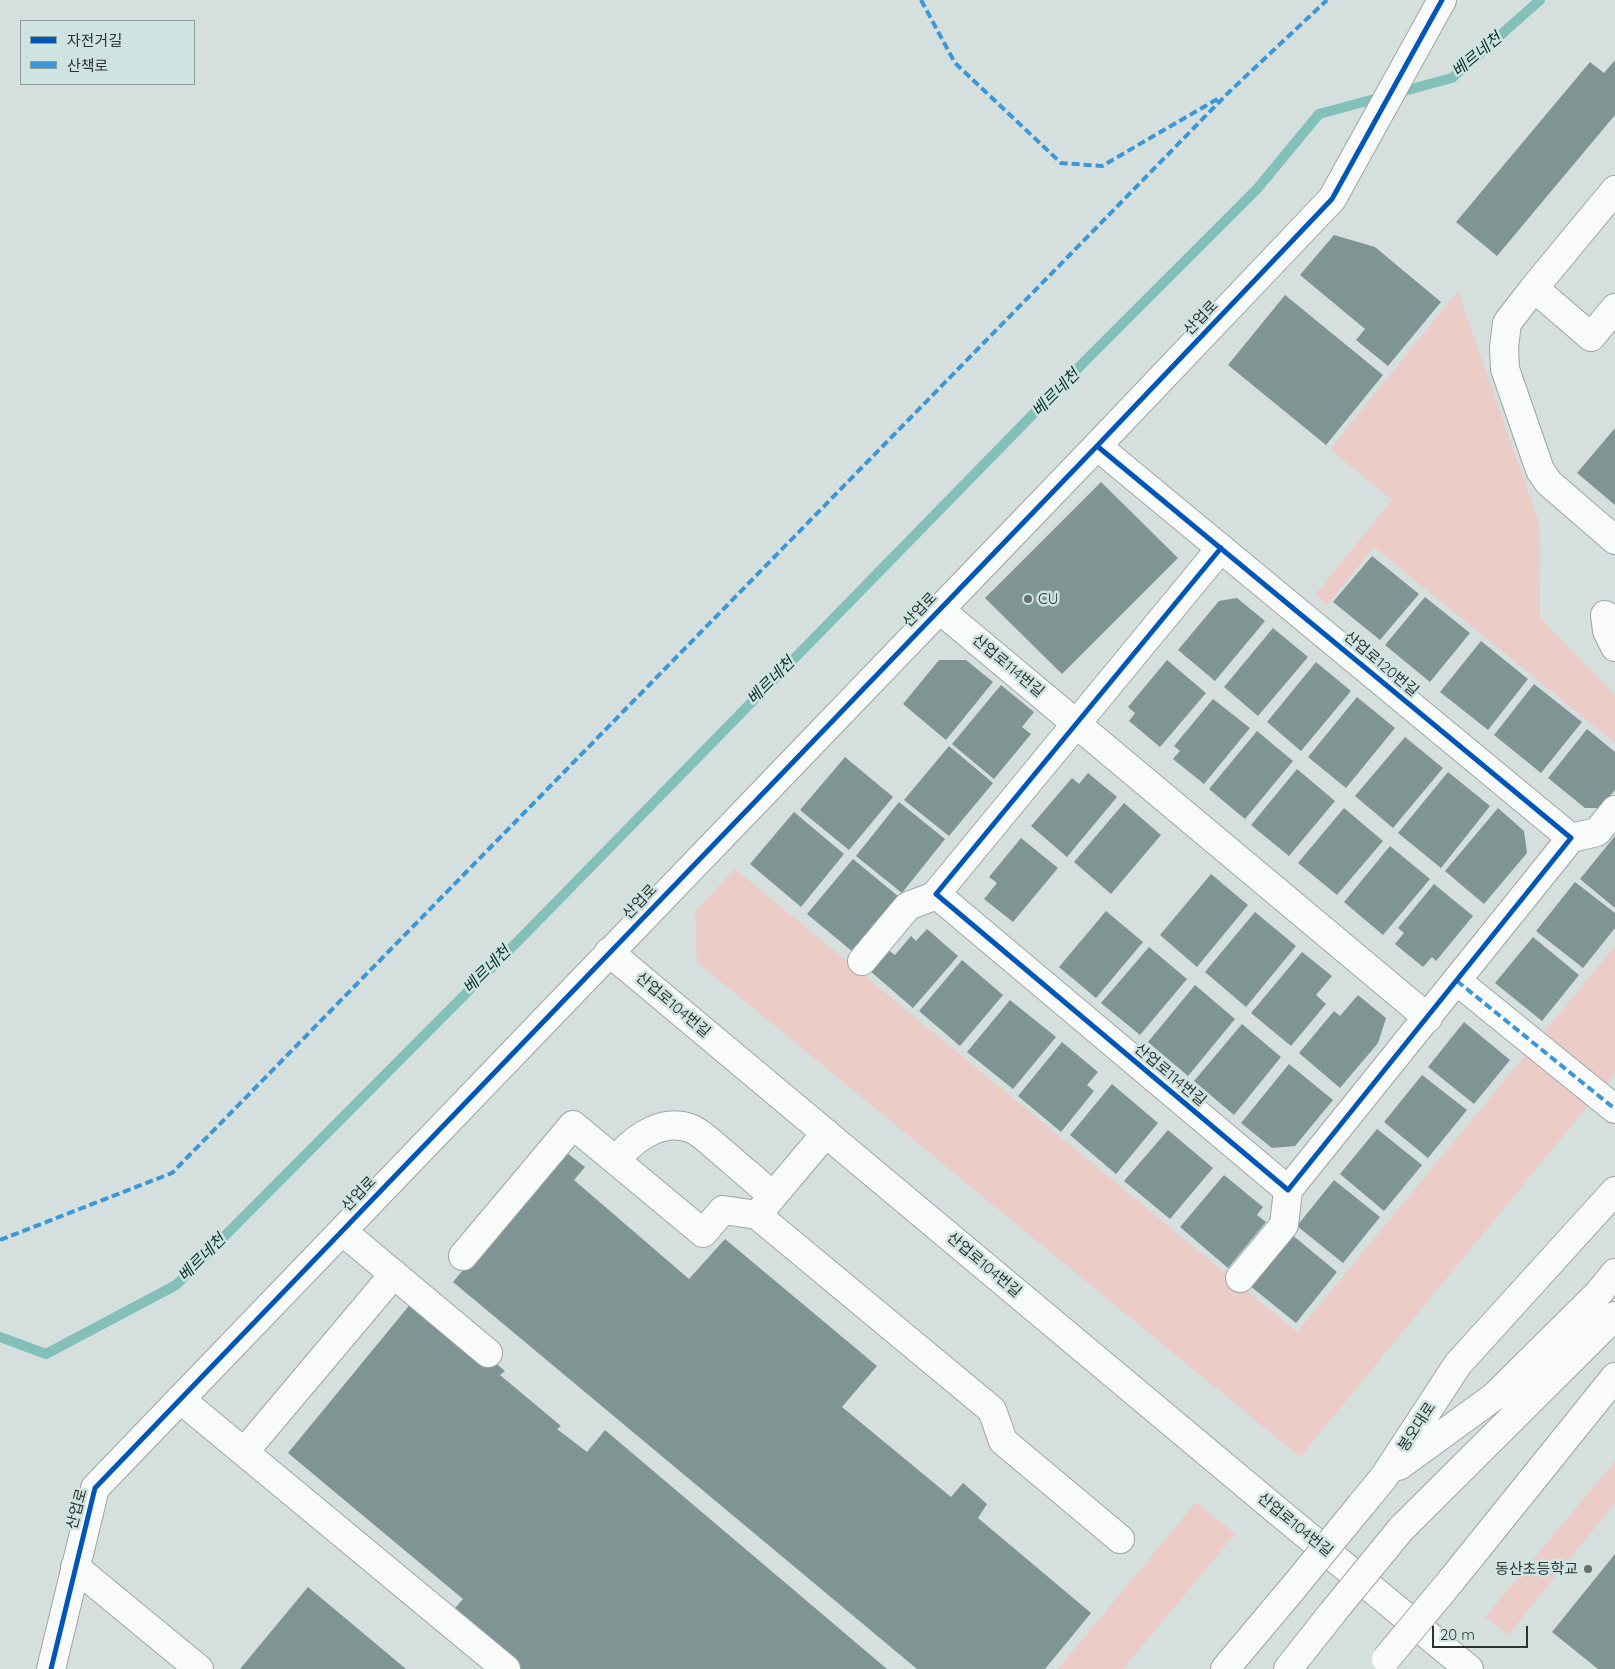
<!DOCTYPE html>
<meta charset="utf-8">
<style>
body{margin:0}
#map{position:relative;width:1615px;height:1669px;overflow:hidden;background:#d4dfde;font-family:Quicksand,"Noto Sans KR",sans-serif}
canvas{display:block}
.legend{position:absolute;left:20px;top:20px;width:175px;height:65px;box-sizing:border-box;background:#cfe4e1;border:1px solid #8d9d9b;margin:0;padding:6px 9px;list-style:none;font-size:15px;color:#2b3332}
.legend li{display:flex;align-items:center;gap:10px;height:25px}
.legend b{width:25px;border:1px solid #8d9d9b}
.scale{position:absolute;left:1432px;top:1626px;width:96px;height:22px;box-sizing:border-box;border:2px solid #2b3332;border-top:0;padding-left:6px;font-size:15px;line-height:18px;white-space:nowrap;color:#2b3332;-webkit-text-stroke:4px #cfe4e1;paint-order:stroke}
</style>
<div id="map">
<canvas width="1615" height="1669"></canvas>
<ul class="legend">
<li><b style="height:6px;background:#0057b8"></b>자전거길</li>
<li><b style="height:6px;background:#3c97d8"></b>산책로</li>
</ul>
<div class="scale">20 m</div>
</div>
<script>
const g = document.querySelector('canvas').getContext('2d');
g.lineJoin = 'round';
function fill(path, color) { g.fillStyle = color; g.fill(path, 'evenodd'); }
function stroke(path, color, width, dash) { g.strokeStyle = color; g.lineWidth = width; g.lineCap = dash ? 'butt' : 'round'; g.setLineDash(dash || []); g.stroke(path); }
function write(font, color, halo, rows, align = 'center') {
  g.font = font + ' Quicksand,"Noto Sans KR",sans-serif'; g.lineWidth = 5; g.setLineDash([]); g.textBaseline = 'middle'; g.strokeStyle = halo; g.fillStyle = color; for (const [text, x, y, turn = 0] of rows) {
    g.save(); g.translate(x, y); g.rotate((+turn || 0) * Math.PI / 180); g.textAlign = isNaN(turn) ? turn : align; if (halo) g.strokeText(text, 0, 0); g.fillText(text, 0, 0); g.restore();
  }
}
fill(new Path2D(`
 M1458,291L1539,523L1540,618L1615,695V743L1374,547L1327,605L1315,595L1392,500L1330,449Z
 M735,869L1297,1332L1615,946V1073L1300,1457L697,962L695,911Z
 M1615,1461V1503L1508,1635L1485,1617Z
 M1196,1502L1235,1534L1123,1669H1058Z`), '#ebccc7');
stroke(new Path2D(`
 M0,1337L46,1354L176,1285L528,931L1087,359L1257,189L1319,114L1452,78L1540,0`), '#84c0ba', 10);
fill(new Path2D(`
 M1615,60V115L1497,256L1456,222L1590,62L1604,73Z
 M1334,235L1375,247L1441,302L1388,366L1356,340L1365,329L1300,275Z
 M1285,295L1383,375L1326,445L1228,365Z
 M1615,428V505L1577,473Z
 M1101,482L1178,558L1062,674L985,598Z
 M1372,556L1419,594L1380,640L1333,602Z
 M1425,597L1470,633L1430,682L1385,645Z
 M1237,598L1265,621L1215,681L1178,650L1219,601Z
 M1273,628L1308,657L1258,716L1224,687Z
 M1481,641L1528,679L1488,730L1440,692Z
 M939,660H966L993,682L946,740L903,704Z
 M1167,660L1206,693L1160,747L1129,721L1135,713L1128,707Z
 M1316,662L1351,691L1301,751L1267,722Z
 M1534,684L1582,722L1541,773L1494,735Z
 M1001,685L1034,712L1022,727L1031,734L994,779L952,744Z
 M1357,697L1395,728L1346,788L1308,757Z
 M1213,699L1250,728L1204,784L1173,759L1180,751L1174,746Z
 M1587,729L1615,752V790L1600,808H1585L1548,778Z
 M1257,731L1293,761L1245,819L1209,789Z
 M1405,737L1443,768L1393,828L1355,796Z
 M949,746L993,783L949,836L904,800Z
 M845,757L893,797L849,850L800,810Z
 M1297,769L1335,801L1289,856L1251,825Z
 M1448,772L1490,806L1441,868L1398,833Z
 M1088,773L1117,797L1067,857L1031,826L1072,778L1079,784Z
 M899,802L945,839L902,893L856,856Z
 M1124,803L1161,835L1111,894L1074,862Z
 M1344,808L1383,841L1337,895L1298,863Z
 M1498,808L1524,831L1527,853L1484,904L1445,871Z
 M794,812L844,854L801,907L750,864Z
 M1615,836V908L1580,879Z
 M1021,838L1058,868L1013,922L984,899L997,883L989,877Z
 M1390,846L1430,879L1383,935L1344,902Z
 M853,859L899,897L853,952L807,914Z
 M1211,874L1248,905L1197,967L1160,935Z
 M1575,882L1615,913V928L1583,968L1536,931Z
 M1434,884L1473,916L1436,961L1432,957L1423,967L1395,944L1404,933L1398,928Z
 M1106,911L1143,942L1096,998L1059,967Z
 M1255,912L1296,946L1246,1007L1205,972Z
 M927,929L958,956L913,1008L869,970L887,949L895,955L911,936L916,941Z
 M1533,937L1579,975L1542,1021L1495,983Z
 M1149,947L1187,979L1140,1035L1101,1003Z
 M1302,952L1332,976L1316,995L1326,1004L1291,1046L1251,1013Z
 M962,960L1003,995L960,1046L919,1011Z
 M1195,985L1235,1019L1188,1076L1148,1042Z
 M1358,995L1386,1018L1378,1043L1340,1088L1299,1053L1334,1011L1340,1016Z
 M1010,1000L1056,1037L1013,1089L967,1052Z
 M1464,1022L1510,1060L1474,1104L1428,1067Z
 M1242,1024L1281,1057L1234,1115L1194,1081Z
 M1062,1042L1098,1072L1087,1085L1094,1091L1061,1132L1018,1096Z
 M1289,1064L1333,1100L1295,1146L1272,1148L1241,1123Z
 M1422,1075L1467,1110L1428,1158L1384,1122Z
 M1112,1084L1158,1123L1116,1174L1070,1135Z
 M1377,1129L1422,1165L1384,1211L1340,1174Z
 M1168,1130L1213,1168L1170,1219L1124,1181Z
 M563,1150L585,1167L574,1180L689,1279L725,1239L877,1366L842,1407L951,1497L963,1483L987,1504L978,1518L1091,1613L1045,1669H917L453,1282Z
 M1224,1175L1263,1207L1257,1215L1266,1222L1228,1268L1180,1227Z
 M1334,1180L1380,1217L1343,1263L1297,1226Z
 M1291,1234L1337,1272L1296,1323L1249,1285Z
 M417,1296L505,1371L500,1375L561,1426L557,1429L587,1452L605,1430L887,1669H513L449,1615L463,1599L288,1453Z
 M1615,1554V1669H1598L1552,1632Z
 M308,1587L406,1669H240Z`), '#7f9593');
const minor = new Path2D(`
 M1615,190L1534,288L1507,323L1504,347L1505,369L1540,470L1549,483L1615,540
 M1534,288L1591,337L1615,308
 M1097,446L1571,838
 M1221,548L936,894L1288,1190
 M939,609L1428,1018
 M1605,615L1607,631L1615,647
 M1571,838L1597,832L1615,810
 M609,952L1274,1508L1469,1669
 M862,961L908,906L937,895
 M1457,981L1615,1109
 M826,1133L757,1215L992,1410L1003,1441L1120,1539
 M622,1153C639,1135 664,1119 690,1128C701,1132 712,1144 721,1151C738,1166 756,1181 773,1196
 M1288,1190L1571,838
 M342,1231L488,1353
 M463,1256L573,1125L703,1233L723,1210L757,1215
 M1240,1278L1284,1225L1288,1190
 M180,1399L506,1669
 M245,1451L394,1274
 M1399,1466L1495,1396L1597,1295L1615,1273
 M1361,1505L1384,1477L1458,1364L1615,1191
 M1401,1529L1615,1316
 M75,1567L199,1669
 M1450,1582L1615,1377
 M51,1669L95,1488L1097,446L1332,199L1442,0
 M1225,1669L1293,1588
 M1288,1669L1333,1612`);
stroke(minor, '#9ea6a5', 30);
stroke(minor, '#f9fafa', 28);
const minorBridge = new Path2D(`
 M1293,1588L1361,1505
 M1333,1612L1401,1529
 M1386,1659L1450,1582`);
stroke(minorBridge, '#9ea6a5', 30, []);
stroke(minorBridge, '#f9fafa', 28);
stroke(new Path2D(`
 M921,0L955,63L1061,163L1102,166L1219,98
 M1457,981L1615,1109
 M0,1240L172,1173L1229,92L1327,0`), '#3c97d8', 4, [8, 4]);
stroke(new Path2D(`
 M1097,446C1255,576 1413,707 1571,838L1288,1190L936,894L1221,548
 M51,1669L95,1488L1097,446L1332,199L1442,0`), '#0057b8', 5);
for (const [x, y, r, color] of [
 [1028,599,5,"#666f6e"],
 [1588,1569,5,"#666f6e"]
]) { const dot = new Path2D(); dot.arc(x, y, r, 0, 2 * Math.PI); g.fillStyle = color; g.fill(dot); stroke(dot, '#cfe4e1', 2); }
write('15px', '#2b3332', '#cfe4e1', [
 ["산업로",1201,318,-46],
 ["산업로",920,610,-46],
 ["산업로120번길",1381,664,40],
 ["산업로114번길",1008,666,40],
 ["산업로",640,902,-46],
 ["산업로104번길",673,1005,40],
 ["산업로114번길",1170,1075,40],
 ["산업로",359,1194,-46],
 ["산업로104번길",984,1265,40],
 ["봉오대로",1417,1427,-57],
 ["산업로",77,1509,-75],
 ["산업로104번길",1295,1525,39]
]);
write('15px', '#2b3332', '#cfe4e1', [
 ["CU",1038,599],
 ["동산초등학교",1578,1569,"right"]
], 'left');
write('italic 16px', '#09322f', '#cfe4e1', [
 ["베르네천",1477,55,-40],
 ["베르네천",1056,393,-45],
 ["베르네천",771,681,-45],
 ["베르네천",487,970,-45],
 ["베르네천",202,1258,-45]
]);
</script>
